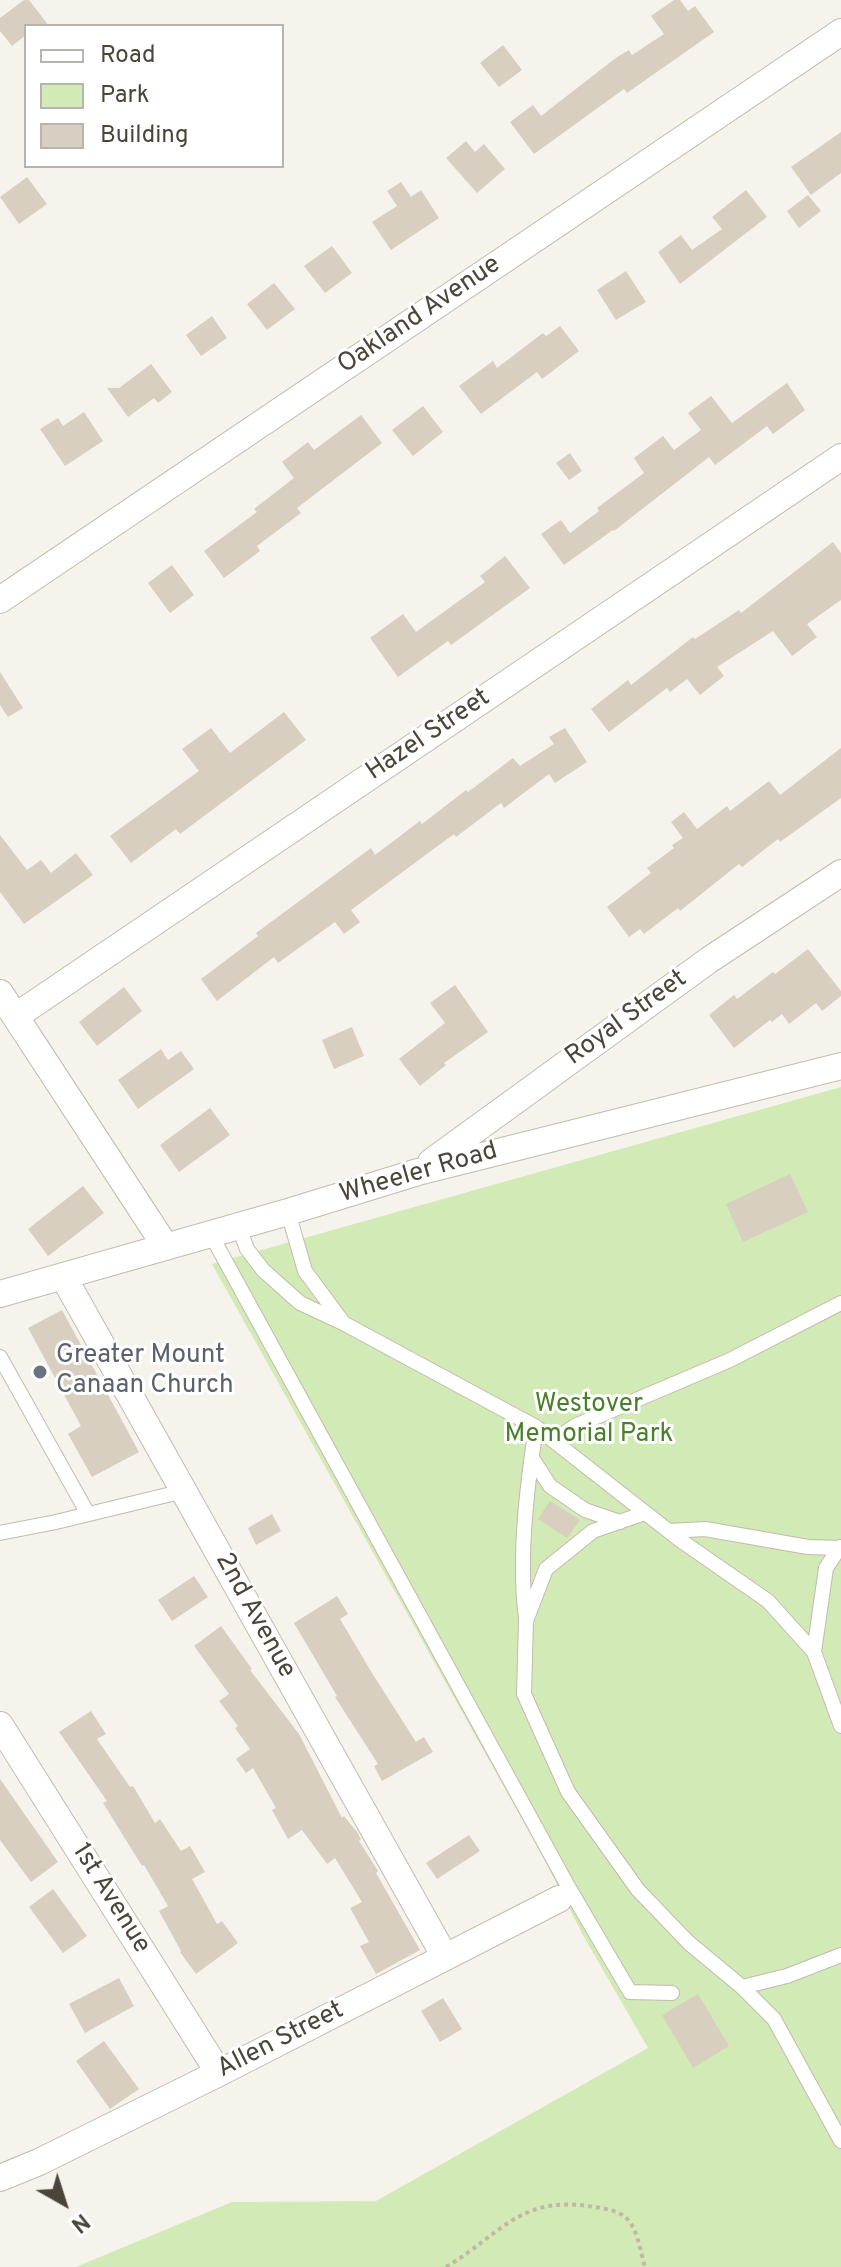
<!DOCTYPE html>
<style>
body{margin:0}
#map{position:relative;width:841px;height:2267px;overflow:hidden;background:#f6f3ec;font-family:Overpass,sans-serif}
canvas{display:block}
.legend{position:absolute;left:24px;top:24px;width:260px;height:144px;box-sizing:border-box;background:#fff;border:2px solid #b7b4b0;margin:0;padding:10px 14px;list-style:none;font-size:24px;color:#4b4439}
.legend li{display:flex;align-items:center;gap:16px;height:40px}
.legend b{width:40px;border:2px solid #b7b4b0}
.north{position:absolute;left:24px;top:2163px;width:80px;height:80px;-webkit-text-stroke:6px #fff;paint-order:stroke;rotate:141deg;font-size:22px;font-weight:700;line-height:32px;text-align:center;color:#4b4439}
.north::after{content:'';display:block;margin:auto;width:28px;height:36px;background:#4b4439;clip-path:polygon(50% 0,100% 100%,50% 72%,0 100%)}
</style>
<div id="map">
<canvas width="841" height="2267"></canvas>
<ul class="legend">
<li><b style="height:10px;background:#fff"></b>Road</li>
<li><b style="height:22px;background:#d2eab5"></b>Park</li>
<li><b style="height:22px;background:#d8cfc1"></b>Building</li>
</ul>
<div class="north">N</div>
</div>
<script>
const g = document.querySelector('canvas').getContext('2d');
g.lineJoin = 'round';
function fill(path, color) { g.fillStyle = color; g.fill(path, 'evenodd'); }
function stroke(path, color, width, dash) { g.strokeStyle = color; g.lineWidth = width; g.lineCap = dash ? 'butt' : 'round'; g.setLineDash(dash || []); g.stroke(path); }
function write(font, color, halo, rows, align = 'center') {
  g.font = font + ' Overpass,sans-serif'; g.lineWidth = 6; g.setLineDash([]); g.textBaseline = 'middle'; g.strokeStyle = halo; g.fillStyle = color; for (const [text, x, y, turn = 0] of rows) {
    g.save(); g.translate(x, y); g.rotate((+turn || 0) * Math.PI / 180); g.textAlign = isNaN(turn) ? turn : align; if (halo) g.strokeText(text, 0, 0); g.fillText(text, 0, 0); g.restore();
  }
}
fill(new Path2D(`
 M841,1087V2267H76L232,2202L376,2201L648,2048L584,1937L538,1848L212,1264Z`), '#d2eab5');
fill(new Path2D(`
 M24,0H29L49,26H26V35L12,46L0,31V18Z
 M674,0H680L688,11L695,6L714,32L627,93L624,89L534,154L510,122L533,105L541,116L617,57L629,50L632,55L664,34L651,16Z
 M503,45L522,70L499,87L480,63Z
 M841,132V173L811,195L791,167Z
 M466,141L475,152L484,144L505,169L477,193L446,158Z
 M27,177L47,204L19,224L0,197Z
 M401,182L411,197L421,190L439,218L391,250L372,222L397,206L387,191Z
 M746,190L767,217L680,284L658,252L681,235L692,250L722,229L712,217Z
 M808,195L821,211L799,228L787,211Z
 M332,246L352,273L325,293L304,266Z
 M626,271L646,302L616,320L597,290Z
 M274,283L295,309L267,330L247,304Z
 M212,316L227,338L201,356L186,335Z
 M560,326L579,351L542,379L537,372L481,414L459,386L493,361L497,368L543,333L546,336Z
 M151,364L172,392L158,403L154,398L128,417L107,388H119Z
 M787,383L805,410L773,434L767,426L715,465L709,457L614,531L613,530L564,565L541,534L561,520L570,533L599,511L597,508L644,473L634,458L663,436L674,450L701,430L688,413L711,396L732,423Z
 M423,406L443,432L413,456L392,430Z
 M84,412L103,441L65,466L40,429L58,418L63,426Z
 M361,415L382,443L297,508L301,513L257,546L260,551L224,578L204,551L257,512L254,509L294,478L282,462L308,442L314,450Z
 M570,453L582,471L569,480L556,463Z
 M833,542L841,553V600L807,624L817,637L792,656L773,631L717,667L724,676L700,695L687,679L670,692L667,688L609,732L591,709L628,680L631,685L693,637L695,639L739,610L741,613Z
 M505,556L530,588L451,645L448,641L398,677L370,638L403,614L416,632L485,582L480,576Z
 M172,565L194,595L170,613L148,583Z
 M0,672L23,708L8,717L0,705Z
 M284,712L306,740L180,834L176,829L131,863L110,836L199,771L182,749L211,728L230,753Z
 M565,728L587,762L555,783L549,774L504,808L501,803L456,837L454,834L351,910L360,922L344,934L335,922L278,963L274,957L217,1001L201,979L258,936L256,933L371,848L375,855L420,821L422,824L466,790L468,792L513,758L520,766L554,744L549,737Z
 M841,748V798L780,842L778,839L742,867L739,864L680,911L678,908L644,934L640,929L629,937L607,907L651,873L647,868L674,848L672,845L683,838L671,822L684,812L697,829L727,806L730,811L769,781L780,795Z
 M0,835L27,870L41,860L51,873L76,853L93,875L24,924L0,892Z
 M808,949L841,991V996L822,1011L816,1003L789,1024L782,1014L772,1022L770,1020L734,1048L709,1015L734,995L737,999L773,972L775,974Z
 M455,985L488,1032L444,1063L446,1065L420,1086L399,1059L445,1023L430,1003Z
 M124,987L142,1011L97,1046L79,1022Z
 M352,1027L364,1056L334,1069L322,1040Z
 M161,1049L168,1060L181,1051L194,1069L138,1109L118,1080Z
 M210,1108L230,1135L179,1172L160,1145Z
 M790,1174L808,1212L743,1242L726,1204Z
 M83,1186L104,1213L48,1256L28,1229Z
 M62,1310L139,1452L92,1477L68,1434L81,1426L28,1328Z
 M550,1501L580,1520L567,1538L538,1519Z
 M272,1514L281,1531L256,1545L248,1528Z
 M194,1576L208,1597L172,1621L158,1600Z
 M337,1596L348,1614L340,1619L372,1673L416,1742L424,1737L433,1752L382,1781L374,1766L378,1764L335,1697L337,1696L294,1623Z
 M221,1626L252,1669L250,1670L299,1734L342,1818L344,1816L357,1832L361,1839L359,1841L378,1871L376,1873L420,1950L376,1974L360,1946L369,1942L350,1908L362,1902L335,1858L327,1864L302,1830L288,1839L272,1810L276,1808L253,1768L246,1773L236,1759L250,1749L235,1728L238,1726L219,1701L229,1694L194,1646Z
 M91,1711L106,1734L97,1739L130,1787L133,1786L155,1823L160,1819L181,1851L190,1846L205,1872L192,1879L217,1924L222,1921L238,1943L196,1974L180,1952L181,1951L159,1911L168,1906L144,1865L142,1866L103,1803L107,1801L59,1732Z
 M0,1779L58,1862L31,1882L0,1840Z
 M469,1835L480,1851L437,1879L426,1863Z
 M53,1889L87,1936L63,1953L29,1907Z
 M119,1978L134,2006L85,2033L69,2004Z
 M698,1994L729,2046L693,2068L662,2015Z
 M443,1998L462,2029L440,2042L421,2011Z
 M104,2041L139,2089L110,2109L76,2061Z`), '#d8cfc1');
const lane = new Path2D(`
 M288,1212L305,1271L342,1321
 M238,1225L247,1249L263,1270L300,1303L345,1324L536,1427L680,1540L768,1601L814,1652L841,1726
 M210,1233L569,1888L630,1992L672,1993
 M0,1357L88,1514
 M554,1441L575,1426L730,1360L841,1303
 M532,1458L550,1486L585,1510L620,1522
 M645,1513L593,1531L546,1569L526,1621L524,1694L568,1792L638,1890L689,1943L742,1987L774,2019L841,2141
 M669,1531L705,1529L808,1547L841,1548
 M0,1533L56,1522L184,1491
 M526,1618C518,1559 527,1486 536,1427
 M814,1652L826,1568L840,1547
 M742,1987L787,1976L841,1955`);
const street = new Path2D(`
 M0,600L841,32
 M0,993L166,1247
 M16,1016L841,457
 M431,1162L709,960L841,873
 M63,1276L445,1957
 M0,1294L288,1212L418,1172L841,1066
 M0,1725L219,2073
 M0,2178L39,2162L219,2073L559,1899`);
stroke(lane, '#c2bbae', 16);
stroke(street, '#c2bbae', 28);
stroke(new Path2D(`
 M446,2267C499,2236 519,2196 588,2206C600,2208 614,2209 624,2216C638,2227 640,2251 645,2267`), '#c4b79f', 4, [4, 4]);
stroke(lane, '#fff', 14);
stroke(street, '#fff', 26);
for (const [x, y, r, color] of [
 [40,1372,8,"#6b7280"]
]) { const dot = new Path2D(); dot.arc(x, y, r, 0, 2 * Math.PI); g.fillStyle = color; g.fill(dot); stroke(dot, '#fff', 3); }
write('26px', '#4b4439', '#fff', [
 ["Oakland Avenue",420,316,-34],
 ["Hazel Street",429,736,-34],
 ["Royal Street",627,1019,-36],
 ["Wheeler Road",419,1174,-16],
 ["2nd Avenue",254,1616,61],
 ["1st Avenue",110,1899,58],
 ["Allen Street",281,2041,-27]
]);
write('26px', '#5b616d', '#fff', [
 ["Greater Mount",56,1357],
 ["Canaan Church",56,1387]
], 'left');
write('26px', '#4a7f2a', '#fff', [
 ["Westover",589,1406],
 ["Memorial Park",589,1436]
]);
</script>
